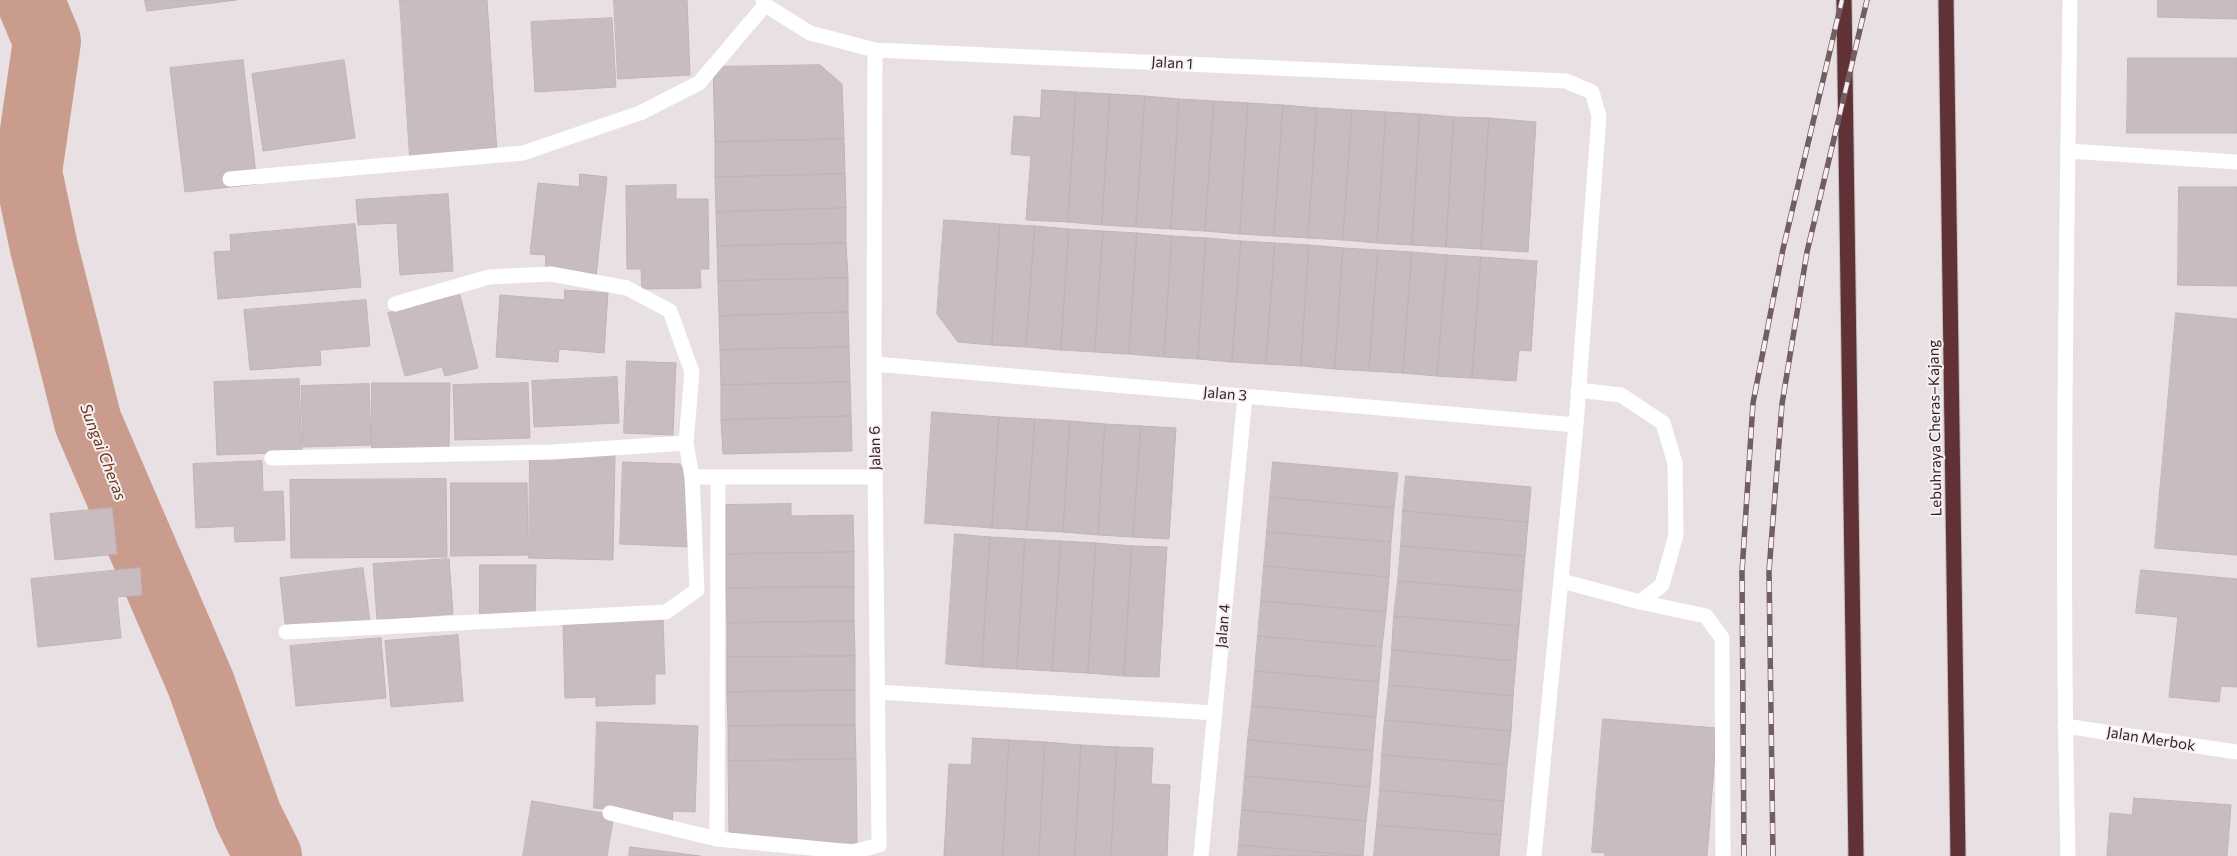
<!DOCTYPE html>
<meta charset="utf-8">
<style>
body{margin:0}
canvas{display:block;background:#e9e0e3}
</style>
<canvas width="2237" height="856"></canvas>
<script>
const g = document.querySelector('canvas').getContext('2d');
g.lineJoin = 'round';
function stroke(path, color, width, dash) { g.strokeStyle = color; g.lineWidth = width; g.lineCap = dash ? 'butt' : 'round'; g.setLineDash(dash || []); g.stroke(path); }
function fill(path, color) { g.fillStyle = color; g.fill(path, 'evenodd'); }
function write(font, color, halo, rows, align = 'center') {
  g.font = font + ' Commissioner,sans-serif'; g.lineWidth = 4; g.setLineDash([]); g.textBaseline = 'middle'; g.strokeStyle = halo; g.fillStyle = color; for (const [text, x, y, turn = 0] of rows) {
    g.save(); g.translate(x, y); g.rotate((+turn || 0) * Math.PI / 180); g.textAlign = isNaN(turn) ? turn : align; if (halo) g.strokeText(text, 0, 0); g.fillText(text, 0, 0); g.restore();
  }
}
stroke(new Path2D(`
 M30,0L47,41L28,172L44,248L88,422L201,684L248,816L268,856`), '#c99c8d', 68);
const building = new Path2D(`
 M145,0H237L147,11Z
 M400,0H487L497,153L410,158Z
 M614,0H687L690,75L618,79Z
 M2158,0H2237V19L2158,17Z
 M612,18L616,87L535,92L531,22Z
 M2128,58H2237V133H2127Z
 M243,60L257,184L185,192L170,68Z
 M344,60L355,138L263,151L252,74Z
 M820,65L842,84L844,139L715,142L713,67Z
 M1042,90L1076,92L1068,222L1026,220L1031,156L1011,154L1014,116L1040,118Z
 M1076,92L1110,94L1102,225L1068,222Z
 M1110,94L1145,96L1136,227L1102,225Z
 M1145,96L1179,99L1171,229L1136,227Z
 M1179,99L1214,101L1205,231L1171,229Z
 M1214,101L1248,103L1240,234L1205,231Z
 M1248,103L1283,105L1274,236L1240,234Z
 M1283,105L1317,108L1308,238L1274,236Z
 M1317,108L1352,110L1343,240L1308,238Z
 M1352,110L1386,112L1377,243L1343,240Z
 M1386,112L1420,114L1412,245L1377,243Z
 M1420,114L1454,117L1446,247L1412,245Z
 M1454,117L1489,118L1481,249L1446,247Z
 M1489,118L1536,122L1528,252L1481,249Z
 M844,139L845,174L715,177V142Z
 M580,174L607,177L596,276L545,270L546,255L530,254L538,183L579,187Z
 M845,174L846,208L716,212L715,177Z
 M676,185V199H708L709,269H700L701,288L642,289L641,269H627L626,186Z
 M2179,187H2237V286L2178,285Z
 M448,194L453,271L400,275L397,223L358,225L356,200Z
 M846,208V243L717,246L716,212Z
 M944,220L1000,224L992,345L958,342L937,314Z
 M355,224L361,287L218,299L214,252L231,251L230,235Z
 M1000,224L1035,226L1026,347L992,345Z
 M1035,226L1069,229L1061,350L1026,347Z
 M1069,229L1103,231L1095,352L1061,350Z
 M1103,231L1137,233L1129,354L1095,352Z
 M1137,233L1172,236L1164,357L1129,354Z
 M1172,236L1206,238L1198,359L1164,357Z
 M1206,238L1241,241L1232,362L1198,359Z
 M1241,241L1275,243L1266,364L1232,362Z
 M846,243L848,278L718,281L717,246Z
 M1275,243L1309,245L1301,366L1266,364Z
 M1309,245L1343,248L1335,369L1301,366Z
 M1343,248L1378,250L1369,371L1335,369Z
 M1378,250L1412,252L1403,373L1369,371Z
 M1412,252L1447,255L1437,376L1403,373Z
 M1447,255L1481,257L1472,378L1437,376Z
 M1481,257L1537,261L1531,351L1519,350L1516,381L1472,378Z
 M848,278V312L719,316L718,281Z
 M565,290L608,293L604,353L559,349L558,362L496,357L500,295L564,300Z
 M460,295L478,368L445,376L442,367L405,376L388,313Z
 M366,300L370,346L320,350L321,365L250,370L244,310Z
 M848,312L849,347L720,350L719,316Z
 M2176,313L2237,319V555L2155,548Z
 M849,347L850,382L721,385L720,350Z
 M627,361L676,363L673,435L624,433Z
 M617,377L619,423L534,427L532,381Z
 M299,379L302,452L217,455L214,382Z
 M850,382L851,416L721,420V385Z
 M372,383H450L449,448H372Z
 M528,383L530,438L455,440L453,385Z
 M369,384L371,445L303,447L301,386Z
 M932,412L999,417L992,528L925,523Z
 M851,416L852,451L723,454L721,420Z
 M999,417L1035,419L1027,530L992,528Z
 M1035,419L1070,421L1063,532L1027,530Z
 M1070,421L1105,424L1098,535L1063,532Z
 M1105,424L1141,426L1133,537L1098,535Z
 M1141,426L1176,428L1169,539L1133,537Z
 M530,454L615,455L613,560L529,558Z
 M262,461L263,492L283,491L285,540L235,542L234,526L196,528L193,464Z
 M623,462L680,464L693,488L691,547L620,544Z
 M1273,462L1398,473L1394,508L1270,497Z
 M1406,476L1531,487L1528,522L1403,511Z
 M446,479L447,557L291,558L290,480Z
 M451,483H527L528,555L451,556Z
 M1270,497L1394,508L1391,542L1267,532Z
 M791,504V516L853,515L854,552L726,554L725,505Z
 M112,508L117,554L55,560L50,514Z
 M1403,511L1528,522L1525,556L1401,546Z
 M1267,532L1391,542L1389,577L1264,566Z
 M955,534L990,537L982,667L946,664Z
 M990,537L1025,539L1017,669L982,667Z
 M1025,539L1061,541L1052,671L1017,669Z
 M1061,541L1096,543L1088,673L1052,671Z
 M1096,543L1132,546L1124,676L1088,673Z
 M1132,546L1167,547L1159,677L1124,676Z
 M1401,546L1525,556L1522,591L1398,581Z
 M854,552V587L726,588V554Z
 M449,559L453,614L377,620L373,564Z
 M480,565H536L535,617L480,616Z
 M1264,566L1389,577L1386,612L1261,601Z
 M140,568L142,595L117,597L121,638L38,647L31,579Z
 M363,568L370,622L286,632L280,578Z
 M2141,570L2237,579V687L2221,686L2219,702L2169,697L2178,617L2136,613Z
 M1398,581L1522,591L1519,626L1394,616Z
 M854,587V621L727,623L726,588Z
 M1261,601L1386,612L1382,647L1258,636Z
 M1394,616L1519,626L1516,661L1392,650Z
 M663,620L665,674H655V704L596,706V697L565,698L563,623Z
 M854,621L855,656L727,657V623Z
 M458,635L463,701L391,707L385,641Z
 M1258,636L1382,647L1379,682L1255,671Z
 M381,638L386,698L296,706L290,646Z
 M1392,650L1516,661L1513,696L1389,685Z
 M855,656V690L727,692V657Z
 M1255,671L1379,682L1376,717L1252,706Z
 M1389,685L1513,696L1511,731L1385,720Z
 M855,690V725L728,726L727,692Z
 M1252,706L1376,717L1373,751L1248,740Z
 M1603,719L1717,728L1707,856H1605V853L1592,852Z
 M1385,720L1511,731L1507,765L1382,755Z
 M597,722L698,726L695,812L673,811L672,824L629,823L630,810L594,808Z
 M855,725L856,759L728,761V726Z
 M973,738L1009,740L1003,856H944L949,764L971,765Z
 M1009,740L1045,742L1039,856H1003Z
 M1248,740L1373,751L1370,787L1245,776Z
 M1045,742L1081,745L1075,856H1039Z
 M1081,745L1117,747L1111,856H1075Z
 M1117,747L1153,748L1151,784L1170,785L1167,856H1111Z
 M1382,755L1507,765L1504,801L1380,790Z
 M856,759L857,843H801L729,832L728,761Z
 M1245,776L1370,787L1366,821L1242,810Z
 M1380,790L1504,801L1501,835L1377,825Z
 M2134,798L2231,805L2227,856H2107L2110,813L2132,815Z
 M532,801L614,815L607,856H523Z
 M1242,810L1366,821L1363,856L1239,845Z
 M1377,825L1501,835L1499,856H1374Z
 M1239,845L1359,856H1238Z
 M630,847L700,856H629Z`);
fill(building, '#c9bcc1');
stroke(building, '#c2b3b8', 1);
const highway = new Path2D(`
 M1844,0L1856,856
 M1946,0L1958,856`);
stroke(highway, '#c3bdbe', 17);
stroke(new Path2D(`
 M2068,151L2237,162
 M1578,390L1621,395L1663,423L1675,463L1676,535L1662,585L1640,602
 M717,839L718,478`), '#fff', 15);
stroke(new Path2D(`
 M763,0L765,5L810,33L875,50L1566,81L1592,92L1599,116L1576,425L1534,856
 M230,179L523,153L640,113L699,83L765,5
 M395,304L489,277L551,274L627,288L670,311L692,372L686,443L692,477H875
 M874,364L1576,425
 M272,458L553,452L686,443
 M1562,581L1640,602L1706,616L1722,638L1723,856
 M286,632L666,612L697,590L692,477
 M877,692L1215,713
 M2065,726L2237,752
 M610,813L717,839L853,852L879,845L874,364L875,50
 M1201,856L1245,396
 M2068,856C2061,571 2066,285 2070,0`), '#fff', 15);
stroke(highway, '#603236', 15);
const rail = new Path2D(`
 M1744,856L1742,572L1753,403L1783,249L1842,0
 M1773,856L1769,571L1782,404L1807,252L1867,0`);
stroke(rail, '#735d60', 5.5);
stroke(rail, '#f6f0f2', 4, [11]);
write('15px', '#372226', '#f6f0f2', [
 ["Jalan 1",1172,63,3],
 ["Jalan 3",1225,394,5],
 ["Lebuhraya Cheras–Kajang",1935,428,-91],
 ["Jalan 6",875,448,-91],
 ["Jalan 4",1223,626,-85],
 ["Jalan Merbok",2151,739,9]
]);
write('italic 16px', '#6c3723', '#f6f0f2', [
 ["Sungai Cheras",103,452,69]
]);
</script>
